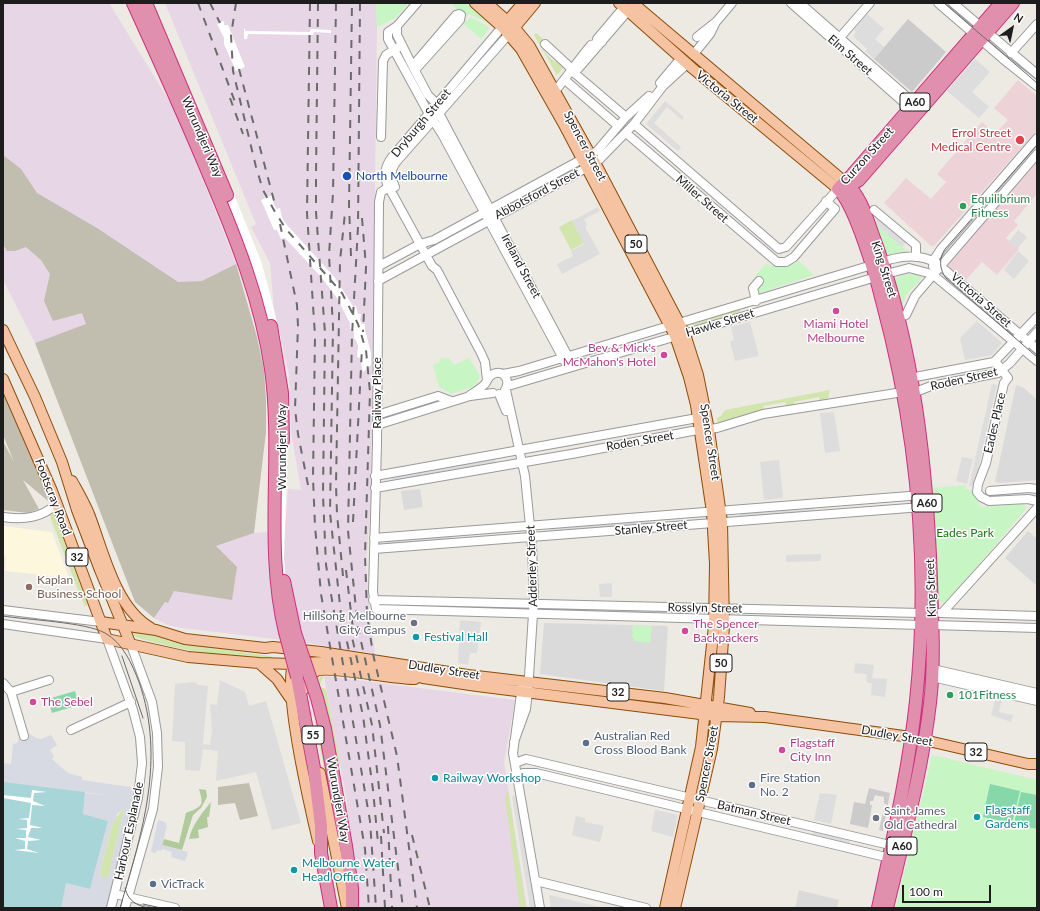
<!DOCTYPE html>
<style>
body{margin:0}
#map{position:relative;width:1040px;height:911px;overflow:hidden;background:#ede9e3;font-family:Lato,sans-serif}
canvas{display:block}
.frame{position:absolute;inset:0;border:4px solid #1d1d1d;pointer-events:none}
.north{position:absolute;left:992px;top:8px;width:40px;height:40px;-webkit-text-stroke:3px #fff;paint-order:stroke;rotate:33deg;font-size:11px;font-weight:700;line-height:16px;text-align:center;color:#1d1d1d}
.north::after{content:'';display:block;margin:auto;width:14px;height:18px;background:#1d1d1d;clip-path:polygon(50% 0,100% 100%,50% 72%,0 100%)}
.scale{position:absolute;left:902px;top:885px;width:89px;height:18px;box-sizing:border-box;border:2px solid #1d1d1d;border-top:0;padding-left:5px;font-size:12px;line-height:14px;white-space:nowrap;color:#1d1d1d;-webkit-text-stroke:3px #fff;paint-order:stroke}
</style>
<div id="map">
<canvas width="1040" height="911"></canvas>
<div class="frame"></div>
<div class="north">N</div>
<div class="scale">100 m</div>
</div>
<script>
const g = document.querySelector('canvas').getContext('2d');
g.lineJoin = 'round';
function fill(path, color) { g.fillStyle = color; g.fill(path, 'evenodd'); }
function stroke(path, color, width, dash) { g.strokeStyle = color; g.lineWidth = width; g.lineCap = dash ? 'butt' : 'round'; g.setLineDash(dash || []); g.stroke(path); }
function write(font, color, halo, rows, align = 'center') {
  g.font = font + ' Lato,sans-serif'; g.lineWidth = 3; g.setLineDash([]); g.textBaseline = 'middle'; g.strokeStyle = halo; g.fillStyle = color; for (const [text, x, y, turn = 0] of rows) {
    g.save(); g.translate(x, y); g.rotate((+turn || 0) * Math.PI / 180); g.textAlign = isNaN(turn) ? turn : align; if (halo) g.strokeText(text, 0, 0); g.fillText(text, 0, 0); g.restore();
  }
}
fill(new Path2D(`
 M1016,385L1024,388L1037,400V480L1000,483L995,482Z
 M420,489L423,507L404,510L401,491Z
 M1028,531L1037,539V586L1005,558Z
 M544,623L668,626L664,691L540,674Z
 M799,890L839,900L837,908H795Z`), '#dbdada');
fill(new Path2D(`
 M1018,80L1037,96V130L934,246H931L884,203L906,178L931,199L946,182L937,174L982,122L995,134L1008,120L994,108Z
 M1037,160V194L1014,221L1018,225L1006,238L1019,249L997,275L982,262L965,281L947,266Z`), '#edd3d7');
fill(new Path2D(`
 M3,3H109L176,112L235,261L257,337L86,325L35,343L3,280Z
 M165,3H376L377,26L371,496L366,565L370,617L375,654L301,642L182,628L168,625L154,618L165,602L167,603L174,591L216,546L254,533L285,531L288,489L301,490L291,432L289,374L274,310L270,263L251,227L256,224Z
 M324,676L515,700L504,762L527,908H357L356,883L346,796Z`), '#e6d6e6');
fill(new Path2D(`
 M3,526L52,532L69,578L5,571L6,557L3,556Z`), '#fdf8dd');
fill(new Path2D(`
 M908,19L946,52L912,92L874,59Z
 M869,788L890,793L883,831L879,830L884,808H886L887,804H884V797L875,795L873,801H870V805H872L868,828L850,824L854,802L865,804Z`), '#cbcbcb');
fill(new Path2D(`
 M3,155L21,169L37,193L97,228L178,282L202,281L236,264L257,337L264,370L266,400V432L254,533L216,546L237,567L232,600L174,591L168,603L165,602L154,618L135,602L35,343L86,324L82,313L53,321L44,301L50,274L41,260L26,247L15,251H7L3,244Z
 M3,391L12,407L47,497L48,501L23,480L39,509L28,513L3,510V441L14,462L3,435Z
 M249,783L258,816L240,820L235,803L218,805V787Z`), '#c1beb0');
fill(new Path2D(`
 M536,33L546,42L542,46L547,55L555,62L558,61L564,67L557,75L534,35Z
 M572,220L584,243L571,250L559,227Z
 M740,309V312L692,327L690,325Z
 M830,390L827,402L820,403L819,397L794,402L795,407L787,409L785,402L763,406L764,413L718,425L717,418L721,416L725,410Z
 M53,512L88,605L85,606L81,598L49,514Z
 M136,631L147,632L166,640L184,644L270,656L275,659C234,659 176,650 136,637L131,633Z
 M324,675L319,687L326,689L341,767L312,704L314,680Z
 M314,718L340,774L342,794L341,841L339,843Z
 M508,790L526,908H520L505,798Z
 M122,810H124L108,878L102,877L100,873L113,822Z`), '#d1e5ac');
fill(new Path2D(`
 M199,789L206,790L207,797L201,808L193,815L182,850L162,845L164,839L179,843L186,813C203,806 204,806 199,789Z
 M211,802L209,817H207L208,827L198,830L199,838L189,839C192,825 202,813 211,802Z`), '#b0ca9b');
fill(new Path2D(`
 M376,3H409L395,18L377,27Z
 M450,3H468L493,25L469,14L466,17Z
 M470,17L489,27L488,30L481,39L464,24Z
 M875,223L907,251L885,255Z
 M799,261L814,275L759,293L757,291L763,283L755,276L766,264C778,268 788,268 799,261Z
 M915,274L922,278L907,294L901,308L893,280L902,275Z
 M449,358L454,365L469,358L480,376L475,386L451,394L439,387L433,365L440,362L439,359Z
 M966,485L965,489L974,490L980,507L1024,504L1026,509L944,605L938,600L932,488Z
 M633,625L652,626L650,643L634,641V638H632Z
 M932,755L1037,780V908H896Z`), '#c7f5c3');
fill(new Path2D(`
 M75,691L79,705L52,713L48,699Z
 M990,784L1020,791L1012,823L983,817Z
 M1021,792L1037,795V829L1014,824Z`), '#86d8ab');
fill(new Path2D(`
 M867,14L884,29L875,39L884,47L874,59L865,51L867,49L853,36L856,32L854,30Z
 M975,59L990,72L972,92L989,107L979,118L947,91Z
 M665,101L684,117L682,120L667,107L654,123L681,147L678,151L646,124Z
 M598,207L600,211L584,219L587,225L585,227L600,254L562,274L557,264L573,256L571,251L584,244L572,221Z
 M879,217L907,242L902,247L875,223Z
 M1018,230L1027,237L1017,249L1009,242Z
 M1018,251L1029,261L1014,279L1004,270Z
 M977,321L1002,343L992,355L965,360L960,338Z
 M750,322L759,356L735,361L730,342L734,340L731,327Z
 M992,384L997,385L974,487L969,486Z
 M834,412L840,451L825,453L820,413Z
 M962,457L973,459L967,484L956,481Z
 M495,458L496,463L392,482L391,477Z
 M779,460L783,498L764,500L760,462Z
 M814,508L815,513L740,519V513Z
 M650,521V526L551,533L550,528Z
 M452,535L453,540L387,546L386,541Z
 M821,554V561L786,562V555Z
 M612,583V597H600L599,584Z
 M622,609L697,610V615L622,614Z
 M460,620L481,622L477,653H470L468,665L458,663Z
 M855,663L874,665L872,678L887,679L885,697L871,695L872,683H868L866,680L867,674L854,673Z
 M220,680L245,692L249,706L266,701L301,823L272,830L256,772L216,781L218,751L203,749L200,771L185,770V742L172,741L175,684L195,682L198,685L208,686L203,744L210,745L212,731L210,704L217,705Z
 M996,697L1002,698L999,712L1013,715L1011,722L991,715Z
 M820,793L837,795L831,824L814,820Z
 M517,795L535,908H530L512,796Z
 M655,810L678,815L673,837L651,831Z
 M576,816L585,818V822L604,826L600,842L572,835Z
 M813,831L850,840L849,846L812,836Z
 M549,895L600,907V908H551Z`), '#ddd');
fill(new Path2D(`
 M30,734L36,738L41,739L51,735L57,745L50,750L54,757L52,759L68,773L82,777V780L137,788L109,908H60L66,883L90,889L108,821L83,814L85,793L107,795L3,782V763L11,764L13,744L17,743L19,738ZM122,810H124L108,877H102L100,873L113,822L115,823L117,814Z
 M158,820L165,822L167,826L162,845L188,852L185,861L171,857L172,852L162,849L161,851L157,850L156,853L151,852Z`), '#d8dae3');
fill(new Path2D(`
 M4,782L85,792L83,814L108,821L90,889L66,883L61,908H3Z`), '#a7d5d8');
fill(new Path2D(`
 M127,3H153L242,214L261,261L268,286L280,334L287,395L288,436L284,558L287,592H271L268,546L271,424L269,383L248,279L183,117L160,79Z
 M224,21V25H228L245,67L236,71L224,44V38L217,24Z
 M244,28L246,31L310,32L311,29L331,30V33L314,32L313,35L248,34L247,39H244Z
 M272,195L274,205L277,209L280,208L282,218L287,225L335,278L353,306H356L358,314H361L360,320L362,324H365V330L371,353V365L363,372L360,358L357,357L358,346L356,340L354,339V332L353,330L350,329V323L337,298L322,278L285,238L281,239L277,230H274L261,200Z
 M32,790L47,792L34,793L33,801L45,806L32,805L30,825L43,828H31L28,837L41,840L28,841L27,849L39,853L14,850L25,849V841L15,838H26V830L16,829L27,828V820L18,819L29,818L31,803L3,798V795L31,798Z`), '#fff');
const minor = new Path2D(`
 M417,3L397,26L388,32V39L429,114
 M791,3L910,108
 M800,3L914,103
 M938,3L1003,59L1037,86
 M953,3L1037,74
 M397,26V35L412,65L428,95L437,104
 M697,37L716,22L732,3
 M602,42L597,39L624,7
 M836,42L870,3
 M545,44L573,70
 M1011,53L1037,24
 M693,55L710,34L715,24
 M412,65L416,62L456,15L459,14L461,15L460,20L415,70
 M573,70L578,69L628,11
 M572,71L626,117
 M565,80L618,126
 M660,83L681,58
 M555,91C568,76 578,60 591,45L595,44L598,46
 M439,113L570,360
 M433,120L442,134L565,362
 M634,124L779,249L786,247L838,189
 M626,133L777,262H786L794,257L835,209L826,201
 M381,137L383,61L386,55L402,45
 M394,184L381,192L379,202L377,444L373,592L376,609L921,625
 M395,187C390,177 390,170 397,161L509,34
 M874,210L916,245V257
 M379,266L420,244L434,240L597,151L626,117L649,96
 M933,266L935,258L941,249L1037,138
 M886,274L909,268L932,274L1037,361
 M378,281L597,162L634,124L663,86L687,64
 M756,301L753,288L759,281
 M898,318L906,315L915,296L1037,154
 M995,361L1008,378L1004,383L986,463L978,484L977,492L981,497L989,501L1028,499L1037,501
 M503,374L519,371L892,259C908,255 924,255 938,264L1037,349
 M910,378L994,362L1037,317
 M487,380L485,362L481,353L437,270L432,266L387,184C383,174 386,165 392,157L502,27
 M508,386L876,277
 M506,390L525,476L532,546L534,598L528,692L526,709L514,742
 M913,393L931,386L998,373L1010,363L1037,332
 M499,394L506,411
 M470,395C475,392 481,388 485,384C488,380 488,376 493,374C504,369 511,381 505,390
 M377,415L438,396L451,401
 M377,425L470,396L493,393
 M375,476L703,417
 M375,488L577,453L692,431L717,428L763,414L903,392
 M990,491L1029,488L1037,489
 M3,517C24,520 41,518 57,504
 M374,538L922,495
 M374,549L922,507
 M373,600L920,613
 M3,610L101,622
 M940,613L1037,616
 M942,613L1037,508
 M3,624L107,639L133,710L140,737L142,763L138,798L111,908
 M932,625L1037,628
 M933,669L1037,693
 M932,677L1037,701
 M3,683L11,692L24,736
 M522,686L513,753L540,908
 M11,692L49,680
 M71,730L131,702
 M515,763L526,759L894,846
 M517,775L523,773H536L894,859
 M536,881L646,908
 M115,894L175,908
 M125,908L153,809L158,767L157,733L152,702L131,645`);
const major = new Path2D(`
 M475,3L502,27L521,49L563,123L675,336L689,377L696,405L712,512L715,564L714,626L701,747L665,908
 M487,3L514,27L529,45L599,170L685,334L698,375L709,430L722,522L724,626L719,697L712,749L675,908
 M619,3L692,68L838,189
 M633,3L845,182
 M503,26L523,3
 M510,33L535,3
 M3,330L35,397L62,462L77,510L100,570L131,645
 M3,379L52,491L107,639L188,657L259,663L293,664L321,662L378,667L402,671L423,678L477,686L716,716L765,717L911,737
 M72,481C78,492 84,502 89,514C103,550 115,608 151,628
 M101,622L156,630L185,639L265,648L273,647L321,652L468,675L665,698L750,713
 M259,663L277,679L290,698
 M294,663C281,685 311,811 318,841
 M304,689C307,682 310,675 316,671C328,665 395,680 415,679
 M924,740L1028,764H1037
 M320,773L347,908`);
const highway = new Path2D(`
 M133,3C159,60 185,117 209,175C236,238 261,301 271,369C283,456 264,546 285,632
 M146,3L227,195
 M845,182C862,197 867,220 875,241C914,347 927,467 931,580C932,621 935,662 930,703C922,772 903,841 887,908
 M843,190L859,180L1013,3
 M271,326L282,393L283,441
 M284,581L295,633
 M297,677L314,768L321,826V853L331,908
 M325,729L346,846L352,888V908
 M878,908C892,842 909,768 916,701C930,567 917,431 882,301C876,276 855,205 838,189L851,176L1001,3`);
stroke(minor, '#9a9a9a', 10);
stroke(major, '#8c4c0a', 12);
stroke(highway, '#cc307e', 14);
stroke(minor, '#fff', 8);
stroke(major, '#f5c3a1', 10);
stroke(highway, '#e090ac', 12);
stroke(new Path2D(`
 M944,3L1037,83
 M1037,145L945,249C939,258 939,269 946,278L1037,357
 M3,616C28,620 85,622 105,633C123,643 132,664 139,682C166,759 142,833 120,908
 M122,656L143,718
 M125,888C128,901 136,905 148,908
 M143,904L161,908`), '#6b6b6b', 1);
stroke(new Path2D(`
 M198,3L235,102
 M210,3L220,23
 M236,3L231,35L233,71L256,167L263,190L275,212L286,229L342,293L358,324L366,350L370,392L365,555L367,614L373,654L397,756L417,908
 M310,3L307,213L315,336L313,478L315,526L321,594L365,849L369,908
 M318,3L316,174V212L325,333L323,495L326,565L370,821L376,908
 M336,3L333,193L329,255L333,327L330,513L341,614L363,716L373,790L378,843
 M360,3L358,227L352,335L348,531L358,628L380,725L403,908
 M239,69L276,208
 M230,98L243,134
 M362,218L366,267L363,332
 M280,224L297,305L298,326L295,409L298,434L309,490
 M351,256L349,205L352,3
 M353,522L362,348
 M346,570L353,629
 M343,576L337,514L336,485L340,261L345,213
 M349,624L372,725L384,833
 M388,826L392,908
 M412,835L430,908
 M381,836L385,908`), '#6b6b6b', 2, [8, 8]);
const highwayBridge = new Path2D(`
 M285,632L297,677
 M295,633L317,698L325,729`);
stroke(highwayBridge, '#cc307e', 14, []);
stroke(highwayBridge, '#e090ac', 12);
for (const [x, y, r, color] of [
 [1020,140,5,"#e0444e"],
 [347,176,5,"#1a4fb4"],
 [963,206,4,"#2e9e5b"],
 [836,311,4,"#d1479c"],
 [664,355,4,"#d1479c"],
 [29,587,4,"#8d6e63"],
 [414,623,4,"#6b7280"],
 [685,631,4,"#d1479c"],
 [416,637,4,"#0f9aa8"],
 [950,695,4,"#2e9e5b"],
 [33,702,4,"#d1479c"],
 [586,743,4,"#5c6f8a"],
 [782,750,4,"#d1479c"],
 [435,778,4,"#0f9aa8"],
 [752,785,4,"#5c6f8a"],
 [977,817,4,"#0f9aa8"],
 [876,818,4,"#6b7280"],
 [294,870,4,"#0f9aa8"],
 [153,884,4,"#5c6f8a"]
]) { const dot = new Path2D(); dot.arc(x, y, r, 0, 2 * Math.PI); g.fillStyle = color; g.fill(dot); stroke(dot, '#fff', 1.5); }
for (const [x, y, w] of [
 [915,102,30],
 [636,244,22],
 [927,503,30],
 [77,557,22],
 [721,663,22],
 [618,692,22],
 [313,735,22],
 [976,752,22],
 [902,846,30]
]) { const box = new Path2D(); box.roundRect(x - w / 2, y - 9, w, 18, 3); g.fillStyle = '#fff'; g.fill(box); stroke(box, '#1d1d1d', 1); }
write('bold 11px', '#1d1d1d', null, [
 ["A60",915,102],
 ["50",636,244],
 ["A60",927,503],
 ["32",77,557],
 ["50",721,663],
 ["32",618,692],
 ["55",313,735],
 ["32",976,752],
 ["A60",902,846]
]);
write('12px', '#1d1d1d', '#fff', [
 ["Elm Street",850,55,41],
 ["Victoria Street",727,97,39],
 ["Dryburgh Street",421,123,-50],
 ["Wurundjeri Way",202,137,67],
 ["Spencer Street",585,146,62],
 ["Curzon Street",867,156,-48],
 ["Abbotsford Street",537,194,-28],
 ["Miller Street",702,199,41],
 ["Ireland Street",521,266,62],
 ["King Street",884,269,72],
 ["Victoria Street",981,300,41],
 ["Hawke Street",720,323,-17],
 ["Roden Street",964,379,-13],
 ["Railway Place",377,393,-90],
 ["Eades Place",995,423,-77],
 ["Roden Street",640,441,-10],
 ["Spencer Street",710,442,81],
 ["Wurundjeri Way",282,447,-90],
 ["Footscray Road",53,497,69],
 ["Stanley Street",651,528,-5],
 ["Adderley Street",532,566,-92],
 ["King Street",931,588,-92],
 ["Rosslyn Street",705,608,1],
 ["Dudley Street",444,670,9],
 ["Dudley Street",897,736,10],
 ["Spencer Street",707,764,-79],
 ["Wurundjeri Way",338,800,80],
 ["Batman Street",754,813,13],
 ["Harbour Esplanade",129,831,-78]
]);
write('12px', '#be3a42', '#fff', [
 ["Errol Street",1011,133],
 ["Medical Centre",1011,147]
], 'right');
write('12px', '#164399', '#fff', [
 ["North Melbourne",356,176]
], 'left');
write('12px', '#27864d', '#fff', [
 ["Equilibrium",971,199],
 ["Fitness",971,213],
 ["101Fitness",958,695]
], 'left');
write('12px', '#b23c85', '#fff', [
 ["Miami Hotel",836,324,"center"],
 ["Melbourne",836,338,"center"],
 ["Bev & Mick's",656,348,"right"],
 ["McMahon's Hotel",656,362,"right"],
 ["The Spencer",693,624],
 ["Backpackers",693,638],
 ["The Sebel",41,702],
 ["Flagstaff",790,743],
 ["City Inn",790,757]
], 'left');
write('12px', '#1a7313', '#fff', [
 ["Eades Park",965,533]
]);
write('12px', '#785e54', '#fff', [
 ["Kaplan",37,580],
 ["Business School",37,594]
], 'left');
write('12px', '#5b616d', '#fff', [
 ["Hillsong Melbourne",406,616],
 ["City Campus",406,630],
 ["Saint James",884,811,"left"],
 ["Old Cathedral",884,825,"left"]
], 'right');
write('12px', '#0d838f', '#fff', [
 ["Festival Hall",424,637],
 ["Railway Workshop",443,778],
 ["Flagstaff",985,810],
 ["Gardens",985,824],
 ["Melbourne Water",302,863],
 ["Head Office",302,877]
], 'left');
write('12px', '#4e5e75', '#fff', [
 ["Australian Red",594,736],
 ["Cross Blood Bank",594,750],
 ["Fire Station",760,778],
 ["No. 2",760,792],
 ["VicTrack",161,884]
], 'left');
</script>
